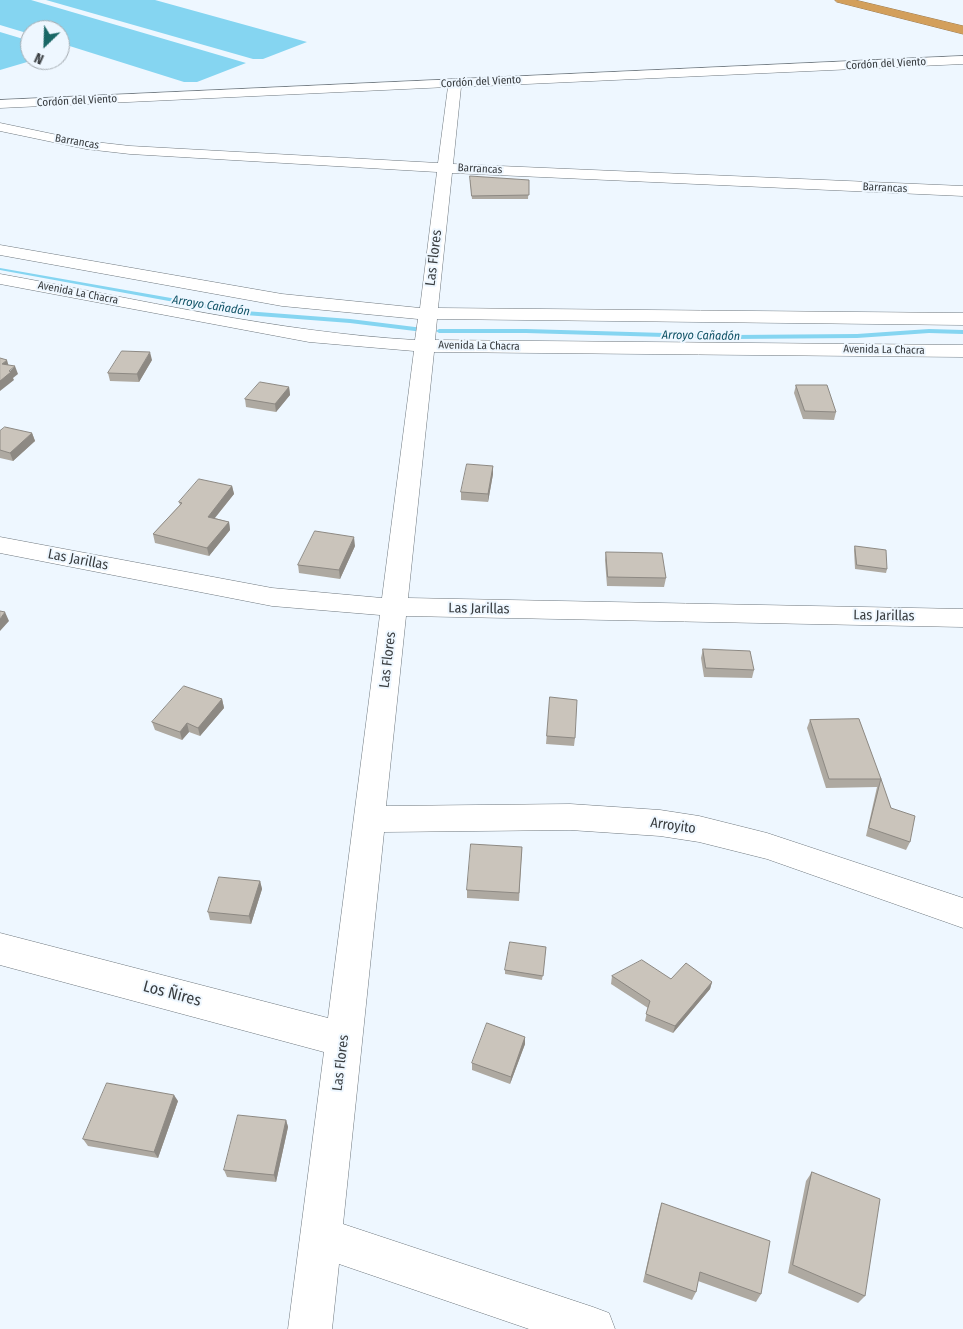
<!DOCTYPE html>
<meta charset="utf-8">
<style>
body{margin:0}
#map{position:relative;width:963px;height:1329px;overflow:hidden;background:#eef7ff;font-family:"Fira Sans Condensed",sans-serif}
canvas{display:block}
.north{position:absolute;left:20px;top:20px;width:50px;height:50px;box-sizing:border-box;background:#eef7ff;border:1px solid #a5acb2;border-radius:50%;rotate:204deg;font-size:14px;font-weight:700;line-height:20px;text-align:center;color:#383c3f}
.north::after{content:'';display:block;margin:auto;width:18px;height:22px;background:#196766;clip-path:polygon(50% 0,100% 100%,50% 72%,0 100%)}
</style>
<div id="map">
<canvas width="963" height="1329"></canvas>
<div class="north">N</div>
</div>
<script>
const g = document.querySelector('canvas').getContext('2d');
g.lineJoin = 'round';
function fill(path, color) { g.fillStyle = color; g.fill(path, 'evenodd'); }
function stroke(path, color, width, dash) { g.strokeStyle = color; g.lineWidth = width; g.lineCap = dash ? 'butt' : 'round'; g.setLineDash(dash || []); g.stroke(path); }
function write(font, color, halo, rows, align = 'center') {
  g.font = font + ' "Fira Sans Condensed",sans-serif'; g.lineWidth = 4; g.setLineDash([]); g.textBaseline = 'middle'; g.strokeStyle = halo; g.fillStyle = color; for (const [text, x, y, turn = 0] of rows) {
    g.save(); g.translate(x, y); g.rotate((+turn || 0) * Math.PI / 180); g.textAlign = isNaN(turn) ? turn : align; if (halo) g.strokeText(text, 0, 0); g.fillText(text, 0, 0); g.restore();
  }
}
fill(new Path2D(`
 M0,0H31L246,63L197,82H184L60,43V30H30V34L0,25Z
 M46,0H155L307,42L263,59H253Z
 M0,32L30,41V60H34L0,70Z`), '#85d5f1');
fill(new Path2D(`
 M0,268L245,311L350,319L423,328L426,330L423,332L350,323L245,315L0,270Z
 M526,329L734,335L857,334L929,329L963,330V334L929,333L857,338L734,339L526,333H439L436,331L439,329Z`), '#85d5f1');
const street = new Path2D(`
 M963,56V64L461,87L453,164L963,186V196L452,173L438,308L963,313V325L437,319L435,340L963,345V357L434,352L408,598L963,609V627L406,616L386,806L570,804L660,810L699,816L767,833L963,898V928L767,859L699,842L660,836L570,830L384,832L343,1224L593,1307L609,1313L615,1329H529L339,1264L332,1329H288L324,1052L0,965V933L328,1018L380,615L272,606L0,553V537L272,588L382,598L414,351L309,342L0,284V274C138,299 276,332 415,340L418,319L282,306L0,255V245L282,294L420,308L437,172L130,154L86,149L0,131V123L86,141L130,146L438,163L448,87L0,108V100Z`);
const highway = new Path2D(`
 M835,0H855L963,26V34L837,2Z`);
stroke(street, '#6f787f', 1);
stroke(highway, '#9d7c51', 1);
fill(street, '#fff');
fill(highway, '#d39f5b');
fill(new Path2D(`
 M470,180H529L528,199H472Z
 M152,360L139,382L110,381L108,373Z
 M796,385L836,412L834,420L803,419L794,393Z
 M289,387L290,395L276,412L246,407L245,399Z
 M0,431L32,433L35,441L13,461L0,458Z
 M493,466V474L488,502L461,500V492Z
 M232,486L234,494L215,518L229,522L230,530L209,556L155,543L153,534L180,505L179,502Z
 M355,546L340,579L299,573L298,565Z
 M855,546L887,569L886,573L855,569L854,550Z
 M606,552L666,578L664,587L607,586L605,560Z
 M703,649L754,670L752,678L704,677L701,658Z
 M550,697L575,738L574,746L546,744Z
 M222,699L224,708L200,736L189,732L182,740L155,730L152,722Z
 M859,719L891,808L910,842L906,850L866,836L877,787L826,788L807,728L810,720Z
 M522,847L519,901L467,898V890Z
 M260,881L262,889L251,924L210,920L208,912Z
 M546,947L542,980L505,974V970Z
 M612,976L671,979L712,982L710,989L673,1033L645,1021L648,1008L611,984Z
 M525,1037V1044L510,1084L472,1070V1063Z
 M178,1101L158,1158L88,1146L83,1139Z
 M286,1120L288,1127L276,1182L227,1177L224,1170Z
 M812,1172L865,1296L858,1303L788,1273L806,1181Z
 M662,1203L761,1294L756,1302L698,1281L696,1292L692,1300L643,1282L659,1212Z`), '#aea9a1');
fill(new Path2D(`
 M150,352L152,360L139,382L137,374Z
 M7,360L9,367L2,364Z
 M15,366L18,374L13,378L14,380L0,391V381Z
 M289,387L290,395L276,412L275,404Z
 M32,433L35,441L13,461L10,453Z
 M493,466V474L488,502V494Z
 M232,486L234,494L209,525L208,517Z
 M229,522L230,530L209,556L207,548Z
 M354,537L355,546L340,579L339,570Z
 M5,612L9,621L0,631V619Z
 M222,699L224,708L200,736L198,728Z
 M187,723L189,732L182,740L180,732Z
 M260,881L262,889L251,924L249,916Z
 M712,982L710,989L673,1033L675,1026Z
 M525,1037V1044L510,1084L511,1077Z
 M174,1095L178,1101L158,1158L154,1152Z
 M286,1120L288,1127L276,1182L274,1175Z`), '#8d8983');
const building = new Path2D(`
 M470,176L529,180V195L472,196Z
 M122,351L150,352L137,374L108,373Z
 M0,358L7,360L2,364L15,366L9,371L11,372L0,381Z
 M260,382L289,387L275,404L245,399Z
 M796,385H827L836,412L805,411Z
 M5,427L32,433L10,453L0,450V431Z
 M467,464L493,466L488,494L461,492Z
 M199,479L232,486L208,517L229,522L207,548L153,534L182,503L179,502Z
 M315,531L354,537L339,570L298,565Z
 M855,546L886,550L887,569L857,565Z
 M606,552L662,553L666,578L608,577Z
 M0,611L5,612L0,619Z
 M703,649L750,651L754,670L706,668Z
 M184,686L222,699L198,728L187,723L180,732L152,722Z
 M550,697L577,700L575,738L547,736Z
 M859,719L881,779H829L810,720Z
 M881,779L891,808L915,816L910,842L869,828Z
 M471,844L522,847L519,893L467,890Z
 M219,877L260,881L249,916L208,912Z
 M510,942L546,947L543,976L505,970Z
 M642,960L671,979L686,963L712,982L675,1026L646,1014L650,1001L612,976Z
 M487,1023L525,1037L511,1077L472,1063Z
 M107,1083L174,1095L154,1152L83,1139Z
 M238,1115L286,1120L274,1175L224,1170Z
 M812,1172L880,1199L865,1296L793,1265Z
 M662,1203L770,1241L761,1294L700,1272L696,1292L646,1274Z`);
fill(building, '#cac4bb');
stroke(building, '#8d8983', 1);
write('11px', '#383c3f', '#eef7ff', [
 ["Cordón del Viento",886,64,-3],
 ["Cordón del Viento",481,82,-3],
 ["Cordón del Viento",77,101,-3],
 ["Barrancas",77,142,10],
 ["Barrancas",480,169,3],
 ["Barrancas",885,188,3],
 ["Avenida La Chacra",78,293,11],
 ["Avenida La Chacra",479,346,1],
 ["Avenida La Chacra",884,350,1]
]);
write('italic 12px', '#0f5266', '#eef7ff', [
 ["Arroyo Cañadón",211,306,9],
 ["Arroyo Cañadón",701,336,1]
]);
write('14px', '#383c3f', '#eef7ff', [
 ["Las Flores",434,258,-83],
 ["Las Jarillas",78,560,11],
 ["Las Jarillas",479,609,1],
 ["Las Jarillas",884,616,1],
 ["Las Flores",388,660,-83],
 ["Arroyito",673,826,8],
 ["Las Flores",341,1063,-83]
]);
write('16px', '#383c3f', '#eef7ff', [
 ["Los Ñires",172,994,15]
]);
</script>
